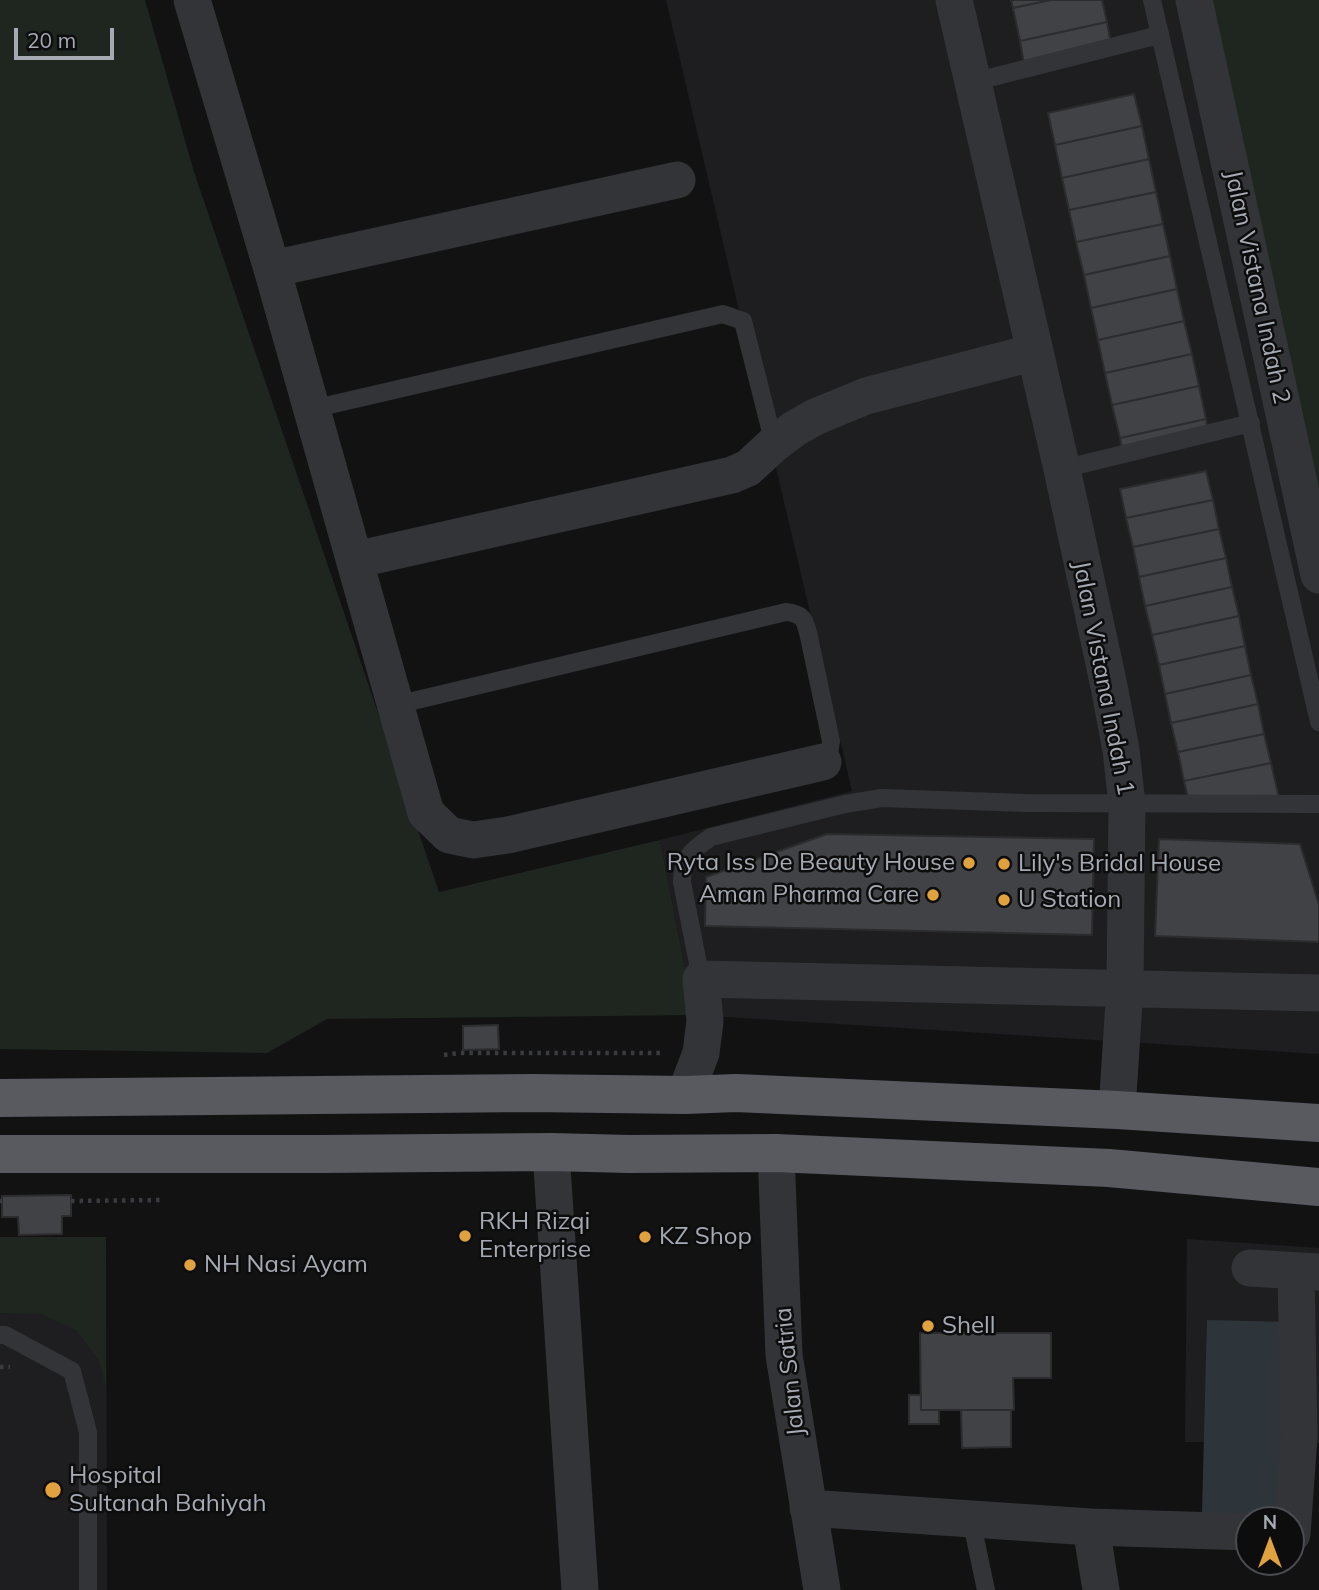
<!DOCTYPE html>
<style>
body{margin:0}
#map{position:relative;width:1319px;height:1590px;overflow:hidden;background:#121213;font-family:Mulish,sans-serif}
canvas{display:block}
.north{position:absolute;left:1235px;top:1506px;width:70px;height:70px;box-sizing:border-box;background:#0d0d0e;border:2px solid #4a4c50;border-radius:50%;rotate:0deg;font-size:19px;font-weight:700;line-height:28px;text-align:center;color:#a5aab3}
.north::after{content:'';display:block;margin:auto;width:24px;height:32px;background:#dfa23e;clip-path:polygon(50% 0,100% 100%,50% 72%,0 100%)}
.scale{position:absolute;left:14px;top:28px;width:100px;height:32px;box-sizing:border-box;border:4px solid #a5aab3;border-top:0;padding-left:9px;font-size:21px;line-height:24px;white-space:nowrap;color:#a5aab3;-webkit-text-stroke:5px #0d0d0e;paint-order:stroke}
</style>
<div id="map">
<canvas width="1319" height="1590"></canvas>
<div class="north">N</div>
<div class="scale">20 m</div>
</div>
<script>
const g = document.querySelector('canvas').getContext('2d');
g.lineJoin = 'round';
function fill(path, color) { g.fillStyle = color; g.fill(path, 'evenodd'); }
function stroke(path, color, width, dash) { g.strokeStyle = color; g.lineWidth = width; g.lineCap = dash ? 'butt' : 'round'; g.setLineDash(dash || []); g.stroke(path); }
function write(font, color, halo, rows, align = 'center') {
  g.font = font + ' Mulish,sans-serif'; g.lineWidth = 5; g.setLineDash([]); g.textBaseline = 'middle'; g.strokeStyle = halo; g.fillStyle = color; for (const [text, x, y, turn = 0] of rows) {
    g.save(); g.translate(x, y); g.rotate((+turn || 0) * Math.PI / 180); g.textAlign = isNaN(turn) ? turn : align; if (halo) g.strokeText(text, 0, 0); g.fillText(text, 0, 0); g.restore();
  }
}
fill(new Path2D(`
 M666,0H1210L1319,499V1054L694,1015L660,840L852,791Z
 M0,1237H106L107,1590H0Z
 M1187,1239L1319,1248V1443L1185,1442Z`), '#1e1e20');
fill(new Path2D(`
 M0,0H145L194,172L439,892L660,840L694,1015L327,1019L267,1053L0,1049Z
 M1210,0H1319V499Z
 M0,1237H106V1389L99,1360L76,1330L41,1314L0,1313Z`), '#1f261f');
fill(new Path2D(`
 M1207,1320L1288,1322L1283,1515L1202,1513Z`), '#2d353b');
const building = new Path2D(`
 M1011,0H1051L1013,8Z
 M1051,0H1102L1107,22L1020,41L1013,8Z
 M1107,22L1111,44L1024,64L1020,41Z
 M1134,94L1142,126L1055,145L1048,113Z
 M1142,126L1149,159L1062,178L1055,145Z
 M1149,159L1156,192L1069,210L1062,178Z
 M1156,192L1163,224L1076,242L1069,210Z
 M1163,224L1170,256L1084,275L1076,242Z
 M1170,256L1177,289L1091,308L1084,275Z
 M1177,289L1184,321L1098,340L1091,308Z
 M1184,321L1192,354L1105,373L1098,340Z
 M1192,354L1199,386L1112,405L1105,373Z
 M1199,386L1206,419L1120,438L1112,405Z
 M1206,419L1208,432L1122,449L1120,438Z
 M1206,471L1213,500L1126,518L1120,489Z
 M1213,500L1219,529L1133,547L1126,518Z
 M1219,529L1226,558L1139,577L1133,547Z
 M1226,558L1232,587L1145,606L1139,577Z
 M1232,587L1239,616L1152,635L1145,606Z
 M1239,616L1245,646L1159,665L1152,635Z
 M1245,646L1251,675L1165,694L1159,665Z
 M1251,675L1258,704L1171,723L1165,694Z
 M1258,704L1264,734L1178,752L1171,723Z
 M1264,734L1271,763L1184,781L1178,752Z
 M1271,763L1280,802L1188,798L1184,781Z
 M827,834L1094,839L1092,935L705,926L706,877Z
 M1159,839L1300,844L1319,905V942L1155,936Z
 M498,1025L499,1049L463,1050V1026Z
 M71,1195V1216H62V1234L19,1235L18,1217H2V1196Z
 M920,1333H1051V1378H1013L1014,1410H921Z
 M909,1395H921V1410H939V1424H909Z
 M961,1410H1011V1447L962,1448Z`);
fill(building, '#414246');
stroke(building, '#2c2c2f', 2);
stroke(new Path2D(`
 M444,1055L459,1053H663
 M0,1201H2
 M71,1201L163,1200
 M0,1367H10`), '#3a3b3f', 4.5, [3.5, 5]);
stroke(new Path2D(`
 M1152,0L1319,722
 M973,82L1159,35
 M312,409L723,314L743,321L774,444
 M1062,469L1251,423
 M396,705L786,612C805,614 805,621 809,637L831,741L829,754L823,762
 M701,979L682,882C682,858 692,850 711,837L845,804L882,798L1025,803L1319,804
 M0,1335H5L72,1371L88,1432V1590
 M971,1519L986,1590`), '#333438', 18);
stroke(new Path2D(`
 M192,0L272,269L426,813L449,835L473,840L508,835L823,762
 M954,0L1062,469L1109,686L1121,750L1127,804L1125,987L1117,1110
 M1194,0L1319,575
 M272,269L677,180
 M355,560L732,475L748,468L774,444L794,429L815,417L866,396L1035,352
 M685,1095L701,1053L705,1021L701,979L1319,993
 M551,1152L580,1590
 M776,1153L784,1355L822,1590
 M1250,1268L1318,1272
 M808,1508L1091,1527L1249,1532
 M1091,1527L1101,1590
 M1292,1534L1299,1437L1296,1271`), '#333438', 37);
stroke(new Path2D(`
 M0,1098L532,1093L685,1095L736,1093L1117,1110L1319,1123
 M0,1154H323L551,1152L629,1154L776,1153L1109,1168L1319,1187`), '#585a60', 38);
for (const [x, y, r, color] of [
 [969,863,7,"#dfa23e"],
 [1004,864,7,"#dfa23e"],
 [933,895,7,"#dfa23e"],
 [1004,900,7,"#dfa23e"],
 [465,1236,7,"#dfa23e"],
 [645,1237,7,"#dfa23e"],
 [190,1265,7,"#dfa23e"],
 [928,1326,7,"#dfa23e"],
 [53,1490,9,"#dfa23e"]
]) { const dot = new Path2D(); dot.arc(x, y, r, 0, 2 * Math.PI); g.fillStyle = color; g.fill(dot); stroke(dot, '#0d0d0e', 2.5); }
write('24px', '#a5aab3', '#0d0d0e', [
 ["Jalan Vistana Indah 2",1257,287,78],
 ["Jalan Vistana Indah 1",1103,678,79],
 ["Jalan Satria",790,1372,-96]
]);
write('24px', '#a5aab3', '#0d0d0e', [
 ["Ryta Iss De Beauty House",955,863,"right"],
 ["Lily's Bridal House",1018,864],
 ["Aman Pharma Care",919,895,"right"],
 ["U Station",1018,900],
 ["RKH Rizqi",479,1222],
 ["Enterprise",479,1250],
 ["KZ Shop",659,1237],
 ["NH Nasi Ayam",204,1265],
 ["Shell",942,1326],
 ["Hospital",69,1476],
 ["Sultanah Bahiyah",69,1504]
], 'left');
</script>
